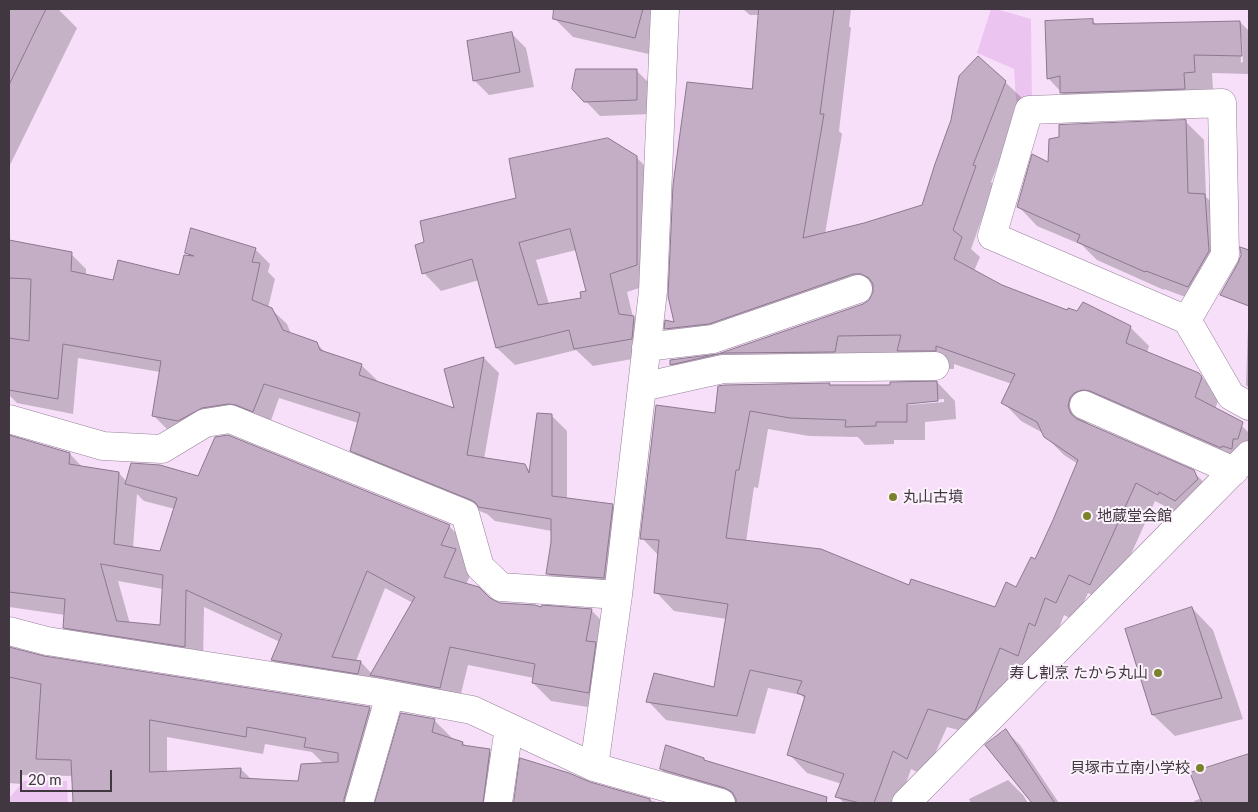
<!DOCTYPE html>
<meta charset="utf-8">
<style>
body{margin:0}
#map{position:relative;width:1258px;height:812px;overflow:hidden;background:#f7dff9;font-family:Lato,sans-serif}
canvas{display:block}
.frame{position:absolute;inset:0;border:10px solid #403741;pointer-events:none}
.scale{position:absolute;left:20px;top:770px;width:92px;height:22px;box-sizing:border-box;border:2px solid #403741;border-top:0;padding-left:6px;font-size:15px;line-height:18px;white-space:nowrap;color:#403741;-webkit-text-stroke:4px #fbf2fc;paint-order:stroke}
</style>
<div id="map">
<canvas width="1258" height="812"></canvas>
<div class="frame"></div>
<div class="scale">20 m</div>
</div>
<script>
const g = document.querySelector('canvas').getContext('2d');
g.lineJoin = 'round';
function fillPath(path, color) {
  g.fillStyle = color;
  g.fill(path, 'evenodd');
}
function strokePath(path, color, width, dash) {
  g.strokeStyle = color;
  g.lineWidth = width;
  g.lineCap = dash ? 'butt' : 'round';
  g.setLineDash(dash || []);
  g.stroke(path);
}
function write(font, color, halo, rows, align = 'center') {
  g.font = font + ' Lato,"Noto Sans JP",sans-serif';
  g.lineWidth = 4;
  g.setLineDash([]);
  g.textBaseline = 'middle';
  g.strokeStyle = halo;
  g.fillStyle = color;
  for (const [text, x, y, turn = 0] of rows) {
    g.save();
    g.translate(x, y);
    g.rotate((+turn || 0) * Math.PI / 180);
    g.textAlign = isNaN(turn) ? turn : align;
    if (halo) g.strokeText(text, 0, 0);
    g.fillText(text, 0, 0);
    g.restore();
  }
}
fillPath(new Path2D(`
 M991 9H996L1031 19 1032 101H1016L1014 69 977 53Z
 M24 781H67L68 803H9V798Z`), '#ebc5f0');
fillPath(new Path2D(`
 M9 9H58L77 28 9 167Z
 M556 9H659L653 55 573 37 554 18Z
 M743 9H851L849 26 851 28 839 131 842 134 825 234 864 225 923 206 1005 82 1024 100 991 182 994 185 971 249 980 257 974 271 1002 286 1068 312 1130 327 1149 346 1147 353 1199 374 1218 393 1220 396 1215 409 1235 419 1249 433V467L1088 417 1087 425 1193 472 1212 490 1176 512 1155 501 1109 603 1088 593 1075 621 1064 615 1053 643 1036 673 1019 665 993 730 985 737 947 727 925 776 911 769 899 803H844L837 796 842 784 807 773 789 754 805 699 801 695 768 688 755 734 666 720 648 701 715 688 727 619 674 611 656 592 659 556 642 538 716 415 829 384 831 386H891L937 382 955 401 956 419 925 422V440H894V444L865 445 858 437 809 436 768 429 758 488 754 487 746 542 996 608 1017 589 1036 561 1078 464 1064 455 1045 436 1043 433 1021 421 1003 402 1012 384 954 364V369H917L690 383 672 364 671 361 718 355 864 305 871 300 875 291 728 342 684 347 666 329 676 323 753 90 760 15H750ZM944 399V402L908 405V402Z
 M1092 20 1097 25 1240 22 1249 31V75V74L1212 73 1213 90 1079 111 1048 78ZM1240 39H1242L1243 62 1241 63Z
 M511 33 526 48 534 87 489 95 474 80Z
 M636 70 651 85V114L600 116 573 88Z
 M1185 121 1204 140 1206 197 1223 214 1207 305 1164 289V290L1097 260 1082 245 1037 226 1019 207 1050 164Z
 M636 157 654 175V283L627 292 633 317 652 335 649 356 593 366 576 350 515 365 497 348 479 280 441 291 424 273 518 199ZM576 250 588 292 583 299 549 304 536 260Z
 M255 249 270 264 268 272 275 279 268 308 271 309 287 324 291 334 316 343 327 354 361 365 377 380 376 382 456 410 484 358 499 373 484 459 525 466 530 471 551 415 567 431V499L612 505 627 520 619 593 563 589 548 574 552 531 495 521 487 514 366 465 351 450 358 423 279 398 269 426 169 431 154 416 160 372 78 358 73 414 17 403 9 395V256L71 254 86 269V276L114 282 180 276 192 257 186 252Z
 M1249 298V388L1246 385Z
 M9 436 70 454 83 468 119 473 127 482 199 478 449 526 467 544 462 556 473 568 466 585 490 599 500 604 542 609 591 610 609 628 606 710 551 701 533 683 534 678 468 665 458 706 290 678 272 660 280 642 204 607 203 664 82 645 64 627 65 615 9 607ZM137 494 144 501 175 509 161 552 133 548ZM118 581 163 589 161 626 130 624ZM385 588 413 603 372 674 361 662 356 661Z
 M1192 608 1213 630 1243 719 1175 736 1153 715Z
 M9 648 44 658 370 708 387 726 365 803H74L73 776 22 775 21 784 9 783ZM167 737 263 754 265 744 312 752 324 764 299 782 252 780 241 769 167 773Z
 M402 714 434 720 452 738V740L463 743 467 747 489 751 507 768 502 803H376Z
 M1005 730 1020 745 1059 803H1034L987 745Z
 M1249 756V803H1195L1194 801 1202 798 1192 773Z
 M704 759 706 762 785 786 803 803H737L679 787 661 769Z
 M521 760 589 783 660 803H515Z
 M1008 780 1023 795 1028 803H971L969 799Z`), '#0003');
const building = new Path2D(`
 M9 9H46L9 85Z
 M554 9H643L635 38 553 19Z
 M759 9H834L820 114H824L803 238 864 223 922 205 935 164 951 120 959 76 978 56 1006 81 973 165 976 166 953 230 962 237 954 259 1002 285 1067 310 1068 308 1077 311 1083 302 1131 326 1126 343 1199 373 1202 377 1195 397 1243 422 1238 439H1233L1232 449 1222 446 1221 448 1090 391 1082 390 1074 393 1070 398 1068 406 1071 414 1077 419 1194 470 1198 479 1175 501 1159 492 1158 495 1136 483 1090 585 1069 575 1056 603 1045 598 1035 626 1029 623 1018 656 1000 648 975 711 966 720 928 709 907 759 893 751 874 803H860L835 797 844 774 787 755 805 696 797 693 802 681 750 670 737 716 646 702 654 673 714 687 728 604 654 593 659 540 640 539 656 405 715 413 718 386 725 385 830 383 829 385H890V382L937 381 938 401 907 404V422H876V426L845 427 846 420 790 418 750 411 739 470H736L726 538 821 549 909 585 911 579 995 607 1006 582 1016 587 1031 557 1035 559 1053 520 1078 460 1044 437 1037 422 1001 403 1015 374 936 346V351H897L901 335 838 336 835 352 723 353 670 365V360L718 354 863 304 869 300 873 292V284L869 278 861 274H853L709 324 664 329 665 320 674 322 668 296 673 185 687 82 752 89Z
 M1093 19V24L1240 21 1242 56 1194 55 1195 72 1184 73 1185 89 1060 93V76L1047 79 1045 21Z
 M512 32 520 72 473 81 467 41Z
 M576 69H637V100L584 102 572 89Z
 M1186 120 1188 193 1205 194 1209 251 1188 287 1146 271 1145 272 1077 242 1080 235 1017 207 1032 154 1048 162 1049 139 1059 137V125Z
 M608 138 637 156V265L610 274 619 314 634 316 632 339 574 349 569 330 496 348 472 259 422 274 415 245 424 242 420 221 516 198 509 159ZM570 229 586 291 580 292 581 298 538 305 519 243Z
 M191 228 256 248 252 262 260 263 252 300 272 308 283 330 317 342 320 350 362 364 359 375 454 408 444 369 484 357 467 455 525 464 529 473 537 413 552 414V496L613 504 604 578 546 574 551 542V519L478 507 476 503 471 500 350 451 360 413 264 384 253 412 236 405 228 404 202 408 178 421 152 416 161 361 63 344 58 399 9 390V338L29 341 31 279 9 278V240L72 252 71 271 113 280 118 260 179 275 184 255 194 256 185 253Z
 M1240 247 1249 250V306L1220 295 1238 263 1241 255Z
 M9 435 70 453 69 464 119 472 114 544 160 551 177 498 125 484 131 463 160 465 198 476 215 437 228 435 450 525 441 545 456 549 444 577 479 587 490 598 500 603 535 605 541 607 542 605 592 609 586 641 596 642 589 693 532 683 535 664 450 647 440 688 370 675 415 597 367 571 332 657 361 661 358 674 271 660 282 634 186 590 185 647 63 628 65 599 9 592ZM101 564 163 575 160 625 117 621Z
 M1192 607 1222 698 1152 715 1125 629Z
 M9 647 44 656 370 707 344 799V803H73L71 760 36 759 41 684 9 677ZM150 720 246 737 247 727 306 738 304 747 338 753V762L301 764 298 781 240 778 241 768 150 772Z
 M401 713 435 719 432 732 463 742 462 745 490 749 483 803H375Z
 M1006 729 1054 802 1051 803H1032L985 745Z
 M666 745 704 758V760L827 797 826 803H736V799L732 792 725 788 660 769Z
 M1249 754V803H1202L1190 773Z
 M520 758 569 773 590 782 650 799V803H514Z`);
fillPath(building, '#c4aec6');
strokePath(building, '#8b778e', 1);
const minor = new Path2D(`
 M1222 103 1225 255 1187 320 992 236 1029 110Z
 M1187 320 1231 396 1249 406
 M646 347 713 339 858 289
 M642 387 723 369 935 366
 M1084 405 1234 471
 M9 419 103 446 162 449 205 423 230 419 465 514 480 567 501 587 618 595
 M9 631 47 641 375 692 472 710 594 767 721 803
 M594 767 618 595 653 291 665 9
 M359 803 390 695
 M498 803 509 727
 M906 803 1249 455`);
strokePath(minor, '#968198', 29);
strokePath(minor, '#fff', 28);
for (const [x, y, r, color] of [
 [893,497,5,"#7c822c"],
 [1087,516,5,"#7c822c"],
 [1158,673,5,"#7c822c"],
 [1200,768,5,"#7c822c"]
]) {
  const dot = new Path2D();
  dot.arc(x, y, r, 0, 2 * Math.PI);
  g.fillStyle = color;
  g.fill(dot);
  strokePath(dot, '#fbf2fc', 2);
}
write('15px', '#403741', '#fbf2fc', [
 ["丸山古墳",903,497],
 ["地蔵堂会館",1097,516],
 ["寿し割烹 たから丸山",1148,673,"right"],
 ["貝塚市立南小学校",1190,768,"right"]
], 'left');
</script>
